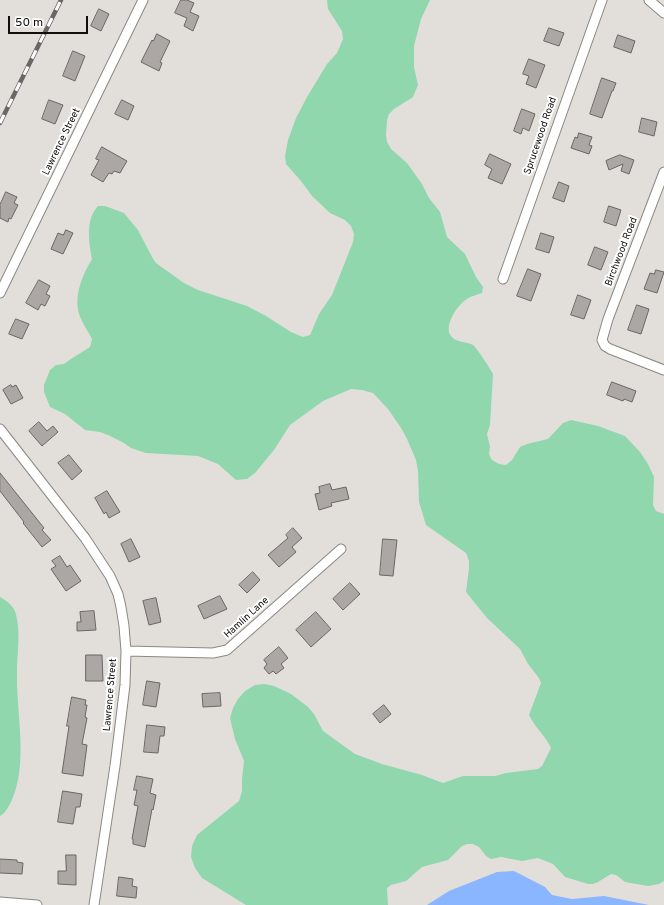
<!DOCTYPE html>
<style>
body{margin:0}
#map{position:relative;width:664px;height:905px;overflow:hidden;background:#e2dfdb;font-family:Overpass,sans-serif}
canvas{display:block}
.scale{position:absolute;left:8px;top:16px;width:80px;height:18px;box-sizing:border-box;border:2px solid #100f0d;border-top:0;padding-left:5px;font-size:12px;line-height:14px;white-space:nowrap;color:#100f0d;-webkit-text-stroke:3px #fff;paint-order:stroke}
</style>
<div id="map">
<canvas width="664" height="905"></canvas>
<div class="scale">50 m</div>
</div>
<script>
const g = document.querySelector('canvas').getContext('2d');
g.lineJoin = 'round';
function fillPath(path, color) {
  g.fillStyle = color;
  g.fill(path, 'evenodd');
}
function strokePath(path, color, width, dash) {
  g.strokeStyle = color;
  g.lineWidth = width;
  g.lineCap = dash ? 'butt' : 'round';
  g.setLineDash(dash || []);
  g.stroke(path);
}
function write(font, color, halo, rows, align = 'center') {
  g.font = font + ' Overpass,sans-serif';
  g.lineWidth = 4;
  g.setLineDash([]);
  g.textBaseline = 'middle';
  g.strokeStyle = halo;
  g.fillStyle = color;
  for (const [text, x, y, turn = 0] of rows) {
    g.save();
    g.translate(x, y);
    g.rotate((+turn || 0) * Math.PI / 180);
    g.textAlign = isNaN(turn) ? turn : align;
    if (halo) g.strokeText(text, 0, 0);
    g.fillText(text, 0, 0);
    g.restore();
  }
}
fillPath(new Path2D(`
 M327 0H430L421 19 414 46V67L418 85 413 97 394 109 389 114 387 120 386 135 387 142 391 149 407 163 422 184 429 198 440 212 447 237 465 254 476 277 483 287 482 293C477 295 471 296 467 299 458 304 443 326 451 336 456 343 466 341 473 345 477 348 491 370 493 374L490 425 487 434 490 447 489 454 492 460 499 464 506 465 512 460 520 447 527 444 548 439 563 423 571 420 598 426 625 436 640 452 648 464 654 477 653 505 656 511 664 514V881L659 884 648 886 625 882 616 875 611 874 598 882 593 884H588L565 877 553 864 538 858 522 861 501 857 491 859 486 856 479 847 473 844H467L462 846 448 860 422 867 406 881 391 885 387 888 388 905H246L202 878 195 868 191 857 192 846 197 835 239 801 242 791V779L244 761 235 739 230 718 233 708 238 699 245 691 255 685 265 684 274 686 291 694 308 707 314 714 323 731 355 754 382 764 422 775 443 783 463 776H495L506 773 538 769 542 766 551 748C545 735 535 728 529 715L541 683 539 678 528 664 520 649 487 618 466 592 469 568V561L466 553 426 525 419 502 418 471 416 460 407 439 401 428 388 409 373 393 362 390 351 389 323 401 290 425 274 450 255 473 247 479 236 480 218 464 198 456 146 453 131 448 124 443 108 435 100 432 85 430 65 414 50 407 44 392V385L50 370 56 365 64 364 71 359 90 347 92 339C88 331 80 320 78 310 75 292 83 274 92 259 89 242 85 220 98 206H105L124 213 138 230 152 257 156 263 184 283 198 290 247 306 266 316 291 332 303 337 310 335 319 314 332 295 353 242 354 234 351 226 345 220 330 213 312 196 301 181 286 164 285 156 288 140 296 118 307 97 327 64 337 53 343 39 342 31 328 9Z
 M0 597C7 601 14 606 16 614 21 635 17 652 17 672 16 713 29 764 11 802 8 807 6 813 0 816Z`), '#90d7ad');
fillPath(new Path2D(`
 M514 871 545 887 552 895 572 899 604 896 649 905H427L449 891 497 872Z`), '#8ab5ff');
const building = new Path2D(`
 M181 0H187L194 3 190 12 199 16 193 31 184 26 187 18 175 13Z
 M99 9 109 14 101 31 91 26Z
 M549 28 564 33 559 46 544 41Z
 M157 34 170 41 160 62 162 63 159 71 141 62 152 40 153 41Z
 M618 35 635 41 631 53 614 47Z
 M73 51 85 56 75 81 63 76Z
 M529 59 545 65 536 88 526 84 529 76 523 74Z
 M602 78 616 83 613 91H612L602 118 590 114Z
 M49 100 63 105 55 124 42 119Z
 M122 100 134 106 128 120 115 114Z
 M522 109 535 114 529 131 523 128 521 134 514 131Z
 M642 118 657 122 654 136 639 132Z
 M579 133 592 137 589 145 592 146 589 154 571 148 575 137 577 138Z
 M102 147 127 161 120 173 114 171 112 174 109 173 103 182 91 175 99 160 96 159Z
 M490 154 511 164 502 184 488 178 492 169 485 165Z
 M620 155 634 160 629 174 621 171 623 164 609 170 606 161Z
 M559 182 569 186 564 202 553 198Z
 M6 192 17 197 14 203 18 205 11 219 9 218 8 222 0 218V205Z
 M609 206 621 210 616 226 604 222Z
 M66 230 73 233 63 254 51 249 58 233 63 235Z
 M541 233 554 237 549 253 536 249Z
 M595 247 608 252 601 270 588 265Z
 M528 269 541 274 531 301 517 296Z
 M656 270 664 272 657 293 644 289 650 273 654 274Z
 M39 280 50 286 46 294 50 296 45 306 41 304 38 310 26 303Z
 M578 295 591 300 584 319 571 315Z
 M637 305 649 309 641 334 628 330Z
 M16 319 29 324 22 339 9 334Z
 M612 382 636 391 632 402 624 399 623 401 607 395Z
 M11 385 12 387 16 385 23 398 11 404 3 390Z
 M39 422 47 431 53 426 58 432 42 446 29 431Z
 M69 455 82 471 72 480 58 463Z
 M0 473 44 528 42 530 51 540 42 547 23 523 24 522 0 491Z
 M330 484 332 490 346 487 349 499 331 503 332 506 319 510 315 494 320 493 319 487Z
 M107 491 120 512 109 518 106 512 104 514 95 498Z
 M293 528 302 538 292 547 296 552 279 567 268 555 288 538 286 535Z
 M131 539 140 557 129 562 121 544Z
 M383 539 397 540 393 576 380 575Z
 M60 556 67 567 70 565 81 581 66 591 51 569 56 566 52 561Z
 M253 572 260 580 247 593 239 585Z
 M350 583 360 594 343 610 333 599Z
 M220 596 227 609 204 619 198 606Z
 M156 598 161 622 149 625 143 601Z
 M94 611 96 630 77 631V622H81L80 612Z
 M316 612 331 629 311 647 296 630Z
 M279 647 288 658 281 664 284 668 276 674 273 671 269 674 264 668 267 664 264 660Z
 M86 655H102L103 681H86Z
 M147 681 160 683 156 707 143 705Z
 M220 693 221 706 203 707 202 694Z
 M72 697 86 700 85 705H87L85 717 87 718 82 744 87 745 83 776 62 773 69 726H67Z
 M384 705 391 714 380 723 373 714Z
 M147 725 165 727 164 736H160L158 753 144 752Z
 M137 776 153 779 150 793 156 795 153 810 152 809 145 847 133 844V839H132L138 806 134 805 137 790H134Z
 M63 791 82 794 80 807H76L73 824 58 822Z
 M66 855H76V885L58 884V871H66Z
 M0 859 17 860V862L23 863 22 874 0 873Z
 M119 877 133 879 132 886 137 887 136 898 117 896Z`);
fillPath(building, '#aca7a5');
strokePath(building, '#6a6663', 1);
const minor = new Path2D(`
 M649 0 664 13
 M664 172 608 319 602 340 605 346 610 349 664 370
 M503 279 602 0
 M0 293 143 0
 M0 429 85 538 110 576 118 594 121 607 124 626 126 651 125 685 115 766 94 905
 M126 651 213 653 227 650 341 549
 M0 902 37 905`);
strokePath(minor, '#8a8884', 11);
strokePath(minor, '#fff', 9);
const rail = new Path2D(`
 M0 123 61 0`);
strokePath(rail, '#696764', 4.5);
strokePath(rail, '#fff', 3, [9]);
write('10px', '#100f0d', '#fff', [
 ["Sprucewood Road",541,136,-71],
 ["Lawrence Street",62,142,-64],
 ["Birchwood Road",622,252,-69],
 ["Hamlin Lane",247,618,-42],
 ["Lawrence Street",111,695,-85]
]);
</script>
